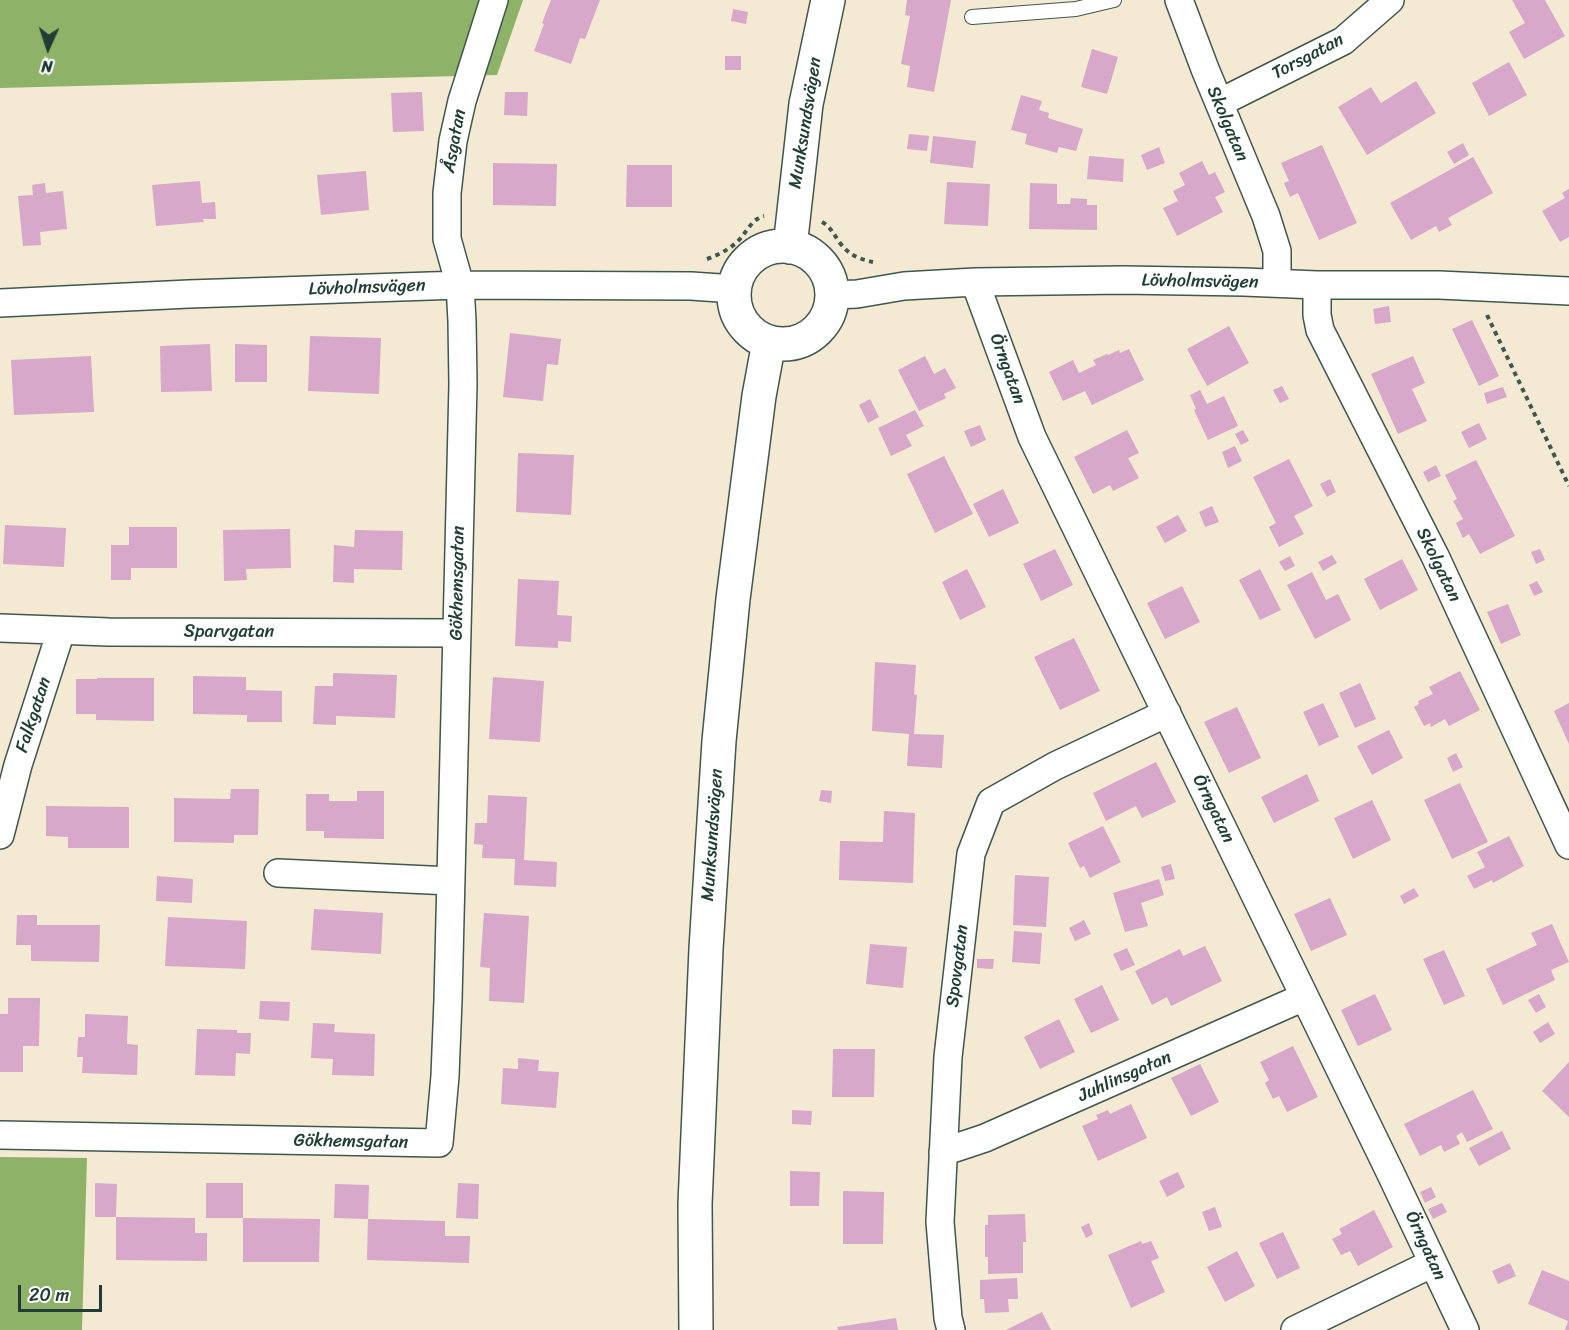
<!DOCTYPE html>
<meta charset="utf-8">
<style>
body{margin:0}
#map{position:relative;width:1569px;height:1330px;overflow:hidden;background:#f4e9d3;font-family:Sriracha,sans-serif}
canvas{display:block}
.north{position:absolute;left:18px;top:18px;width:60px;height:60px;-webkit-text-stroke:4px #fff;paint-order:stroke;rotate:183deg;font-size:16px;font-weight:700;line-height:24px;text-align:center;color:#1f3d34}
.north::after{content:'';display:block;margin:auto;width:21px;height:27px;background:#1f3d34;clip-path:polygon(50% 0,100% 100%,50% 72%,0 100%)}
.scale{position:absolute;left:18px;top:1285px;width:84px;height:27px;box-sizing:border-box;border:3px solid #1f3d34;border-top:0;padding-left:8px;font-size:18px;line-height:21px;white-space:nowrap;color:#1f3d34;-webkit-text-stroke:4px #fff;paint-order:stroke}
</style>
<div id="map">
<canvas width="1569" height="1330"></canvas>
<div class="north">N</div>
<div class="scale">20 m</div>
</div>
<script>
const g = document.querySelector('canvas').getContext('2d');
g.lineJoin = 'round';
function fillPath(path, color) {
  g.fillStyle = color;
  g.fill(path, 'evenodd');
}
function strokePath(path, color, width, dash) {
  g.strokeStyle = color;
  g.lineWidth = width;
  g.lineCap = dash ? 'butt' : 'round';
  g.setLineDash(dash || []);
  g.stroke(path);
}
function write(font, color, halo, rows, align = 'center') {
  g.font = font + ' Sriracha,sans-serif';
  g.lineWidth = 4.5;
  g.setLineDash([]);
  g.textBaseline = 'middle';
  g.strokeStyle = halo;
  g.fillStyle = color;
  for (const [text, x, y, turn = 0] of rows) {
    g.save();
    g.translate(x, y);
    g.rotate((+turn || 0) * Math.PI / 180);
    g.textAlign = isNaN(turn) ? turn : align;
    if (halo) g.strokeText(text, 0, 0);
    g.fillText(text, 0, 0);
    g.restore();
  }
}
fillPath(new Path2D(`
 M0 0H523L497 75 0 88Z
 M0 1157 87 1158 82 1330H0Z`), '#8eb267');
fillPath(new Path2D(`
 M551 0H600L585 39 580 38 571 64 534 51 544 24 542 23Z
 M907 0H951L934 92 907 87 910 66 901 64 910 16 905 15Z
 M1512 0H1545L1565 36 1524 59 1509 32 1525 23Z
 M733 9 748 12 746 24 731 21Z
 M1092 49 1118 57 1107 94 1081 87Z
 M725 56H741V70H725Z
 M1509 62 1527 95 1489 116 1472 83Z
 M1416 81 1436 113 1367 155 1338 107 1371 87 1381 103Z
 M422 92 424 131 393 132 391 93Z
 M505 92H528L527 116 504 115Z
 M1021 95 1042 101 1039 110 1049 113 1048 118 1083 129 1076 151 1059 147 1057 153 1025 144 1027 134 1011 130Z
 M909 134 929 136 927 151 907 149Z
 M933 136 976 141 973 168 930 163Z
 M1463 143 1469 155 1454 164 1447 152Z
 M1322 145 1357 223 1319 240 1298 193 1290 197 1284 183 1289 181 1281 163Z
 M1159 147 1165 163 1147 170 1141 155Z
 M1089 156 1124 159 1123 182 1087 179Z
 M1473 157 1493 193 1448 218 1452 225 1439 232 1436 226 1411 240 1390 203Z
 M1202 161 1209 175 1215 172 1225 192 1215 197 1223 212 1177 236 1163 208 1178 201 1173 191 1185 185 1179 173Z
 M493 163 557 164 556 206 493 205Z
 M627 165H672V207H626Z
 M366 171 369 210 321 215 317 175Z
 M200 181 202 203 215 202 216 219H203L204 222 156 226 152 185Z
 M947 182 990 184 988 226 944 224Z
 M45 183 46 193 63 191 67 229 40 232 41 245 23 246 18 196 33 195 32 185Z
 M1030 183 1057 184V204H1070L1071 198 1087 199V205H1097V230L1029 229Z
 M1569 189V237L1560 242 1542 211 1565 198 1562 193Z
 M1389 306 1391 322 1375 324 1373 309Z
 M1472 320 1499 376 1479 386 1452 329Z
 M1229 326 1249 363 1207 386 1187 349Z
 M510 333 561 339 558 365 547 364 543 401 503 397Z
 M310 336 381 338 379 394 308 391Z
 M210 344 212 391 161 392 160 346Z
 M235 344 267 345V382H235Z
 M1129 349 1144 380 1092 405 1085 391 1063 401 1049 372 1073 360 1079 373 1096 365 1093 360 1107 354 1108 355 1119 350 1120 353Z
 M91 356 94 412 14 415 11 360Z
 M925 356 934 374 945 368 956 388 944 394 946 398 919 411 898 370Z
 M1413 356 1425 383 1412 389 1427 421 1398 434 1371 374Z
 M1282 386 1289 399 1280 403 1273 390Z
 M1503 387 1507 397 1487 404 1484 393Z
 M1200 390 1207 404 1224 396 1238 426 1208 440 1194 410 1196 409 1190 395Z
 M870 399 879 417 868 423 859 405Z
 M915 410 924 426 906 435 912 446 891 456 878 428Z
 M1479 423 1487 439 1469 448 1461 432Z
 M980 425 986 440 971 447 964 431Z
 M1127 430 1139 453 1128 458 1139 478 1113 491 1110 485 1093 494 1074 457Z
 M1243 430 1249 441 1241 445 1235 434Z
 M1235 446 1242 461 1228 468 1222 452Z
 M518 453 574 455 571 515 516 512Z
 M944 456 973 514 935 533 907 474Z
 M1289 459 1313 506 1294 516 1304 534 1279 547 1269 527 1276 523 1253 477Z
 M1476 460 1515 536 1480 554 1469 534 1463 538 1456 523 1463 519 1453 501 1457 499 1445 475Z
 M1436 465 1441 476 1428 482 1423 472Z
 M1330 479 1336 492 1327 497 1320 484Z
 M1003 489 1019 523 989 537 973 504Z
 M1212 506 1219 522 1205 527 1199 512Z
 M1178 515 1187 531 1165 543 1156 527Z
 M5 525 66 528 64 567 3 564Z
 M129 527H177V568H131V580H111V545H129Z
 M290 529 291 568 246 569 247 580 224 581 223 530Z
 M355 530 403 531 402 570 354 569V583L333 582 334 545 354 547Z
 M1055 549 1073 585 1041 601 1023 564Z
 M1540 549 1545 560 1536 564 1531 552Z
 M1332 555 1337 563 1323 571 1318 562Z
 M1290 556 1295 566 1285 571 1279 562Z
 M1402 559 1418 590 1380 610 1364 579Z
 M967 569 986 607 960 620 942 582Z
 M1260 569 1281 610 1260 620 1239 580Z
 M1312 572 1326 600 1338 594 1351 620 1315 639 1287 585Z
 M518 579 559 581 557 615 572 616 571 642 558 641V648L515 646Z
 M1537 581 1543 592 1534 596 1529 585Z
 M1182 586 1200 622 1165 639 1147 603Z
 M1508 604 1521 635 1501 644 1487 612Z
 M1074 638 1100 691 1060 710 1034 657Z
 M875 662 916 665 914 694 917 695 914 734 944 735 942 768 907 766 909 734 872 731Z
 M1460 671 1480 710 1449 726 1445 719 1431 727 1430 723 1424 726 1414 707 1419 704 1418 701 1433 694 1429 687Z
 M333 673 397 675 395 718 336 716V725L313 724 315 686H333Z
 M193 676 246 677V690L282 691V722H247V715L193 714Z
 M493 677 544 681 540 742 489 739Z
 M97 678H154V721L96 720V714H76V679H97Z
 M1360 683 1376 719 1355 728 1339 693Z
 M1323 703 1339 737 1319 746 1303 712Z
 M1569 703V744L1554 711Z
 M1237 707 1261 758 1229 773 1204 722Z
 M1389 730 1403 758 1372 775 1357 746Z
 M1456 753 1463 767 1453 772 1447 758Z
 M1156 762 1176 802 1142 818 1136 806 1106 821 1093 793Z
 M1307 774 1319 801 1274 823 1261 797Z
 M1460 783 1488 842 1452 859 1424 800Z
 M231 789H259L258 835H234V843L174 842V798L230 799Z
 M821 790 832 791 831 803 819 801Z
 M357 791H384V839L324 838V831H306V794H329V801H357Z
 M488 795 527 797 524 860 557 862 556 887 514 885 515 859 482 858 483 845 474 844 475 823H487Z
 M1372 800 1391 840 1353 859 1334 818Z
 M46 806 129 807V848H68V837L46 836Z
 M884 811 915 813 913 883 839 880 840 841 883 842Z
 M1103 826 1121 862 1090 878 1084 866 1080 868 1068 843Z
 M1509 836 1524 866 1493 883 1492 880 1474 889 1467 876 1485 867 1477 852Z
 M1171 864 1175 879 1165 881 1161 867Z
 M1015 875 1049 877 1046 927 1013 925Z
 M157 876 193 879 192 903 156 901Z
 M1159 879 1164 895 1141 903 1148 926 1125 932 1113 893Z
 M1414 888 1419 896 1404 904 1400 896Z
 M1330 898 1347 935 1311 951 1294 914Z
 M314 909 383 913 381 954 311 950Z
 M484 913 529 916 524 1003 489 1001 490 968 480 967Z
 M17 915H37V925H100L99 962 31 961V945H16Z
 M168 917 247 921 245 969 165 966Z
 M1084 920 1091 934 1075 941 1069 928Z
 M1552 924 1569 962 1551 970 1555 980 1503 1005 1486 969 1537 945 1531 933Z
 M1014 931 1042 933 1040 964 1012 962Z
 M870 944 907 947 903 988 866 984Z
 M1205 946 1222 981 1171 1006 1167 997 1152 1005 1135 971 1180 949 1183 956Z
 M1127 948 1135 965 1121 971 1113 954Z
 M1444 950 1465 996 1444 1005 1423 959Z
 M977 959H994L993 969 977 968Z
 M1102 985 1119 1020 1091 1033 1074 999Z
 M1375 994 1392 1030 1358 1046 1341 1010Z
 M1539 994 1546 1007 1536 1013 1528 1000Z
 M8 998H40L39 1046H23V1072H0V1014H8Z
 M260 1001 290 1002 289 1021 259 1019Z
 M85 1014 128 1016 127 1044 138 1045 137 1075 82 1073 83 1057H77L78 1037H85Z
 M1059 1019 1075 1052 1040 1069 1024 1037Z
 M1548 1022 1555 1034 1540 1043 1533 1032Z
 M313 1023 335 1024 334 1032 375 1034 374 1076 332 1075 333 1059 311 1058Z
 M197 1029 237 1030V1033H251L250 1054 236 1053 235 1076 195 1075Z
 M1293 1046 1318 1097 1287 1112 1279 1096 1273 1099 1265 1083 1269 1080 1260 1062Z
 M833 1049H875L874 1097H832Z
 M518 1058 539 1060 538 1071 559 1072 556 1108 501 1104 503 1068 518 1069Z
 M1569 1062V1117L1542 1091Z
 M1200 1064 1219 1102 1191 1116 1171 1078Z
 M1473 1090 1493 1129 1467 1142 1462 1132 1456 1136 1460 1144 1444 1152 1441 1145 1420 1156 1404 1124Z
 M1131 1104 1147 1138 1098 1161 1082 1126 1098 1119 1096 1115 1108 1110 1110 1114Z
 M792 1110 812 1111 811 1125 792 1124Z
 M1502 1131 1511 1149 1479 1166 1469 1148Z
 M790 1171 820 1172 819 1206H790Z
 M1178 1172 1185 1187 1167 1197 1159 1181Z
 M95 1183 117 1184 116 1217H95Z
 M206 1183H243V1218H206Z
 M458 1183 479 1184 478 1219 456 1218Z
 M335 1184 369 1185 368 1219 334 1218Z
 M1431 1187 1436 1197 1425 1203 1420 1192Z
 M843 1191 884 1192 883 1244H843Z
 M1442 1203 1447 1212 1433 1219 1428 1209Z
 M1215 1207 1222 1227 1209 1231 1202 1212Z
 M1374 1210 1393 1247 1358 1266 1350 1251 1341 1255 1332 1239 1342 1234 1339 1229Z
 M1025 1214 1026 1242H1023V1273L988 1274V1257H985V1225H988V1215Z
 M116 1217 195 1218V1233H207V1261L116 1260Z
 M243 1218 320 1219 319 1262H243Z
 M368 1219 445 1221V1236H470L469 1263 367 1260Z
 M1089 1223 1093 1234 1086 1238 1081 1227Z
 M1283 1232 1300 1268 1277 1279 1259 1243Z
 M1141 1241 1142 1244 1151 1241 1159 1258 1151 1261 1165 1292 1131 1308 1108 1255Z
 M1237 1251 1255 1286 1225 1302 1207 1267Z
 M1510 1263 1516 1276 1498 1284 1492 1271Z
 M1542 1270 1569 1281V1330H1565L1568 1321 1528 1304Z
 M1017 1278 1018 1299H1008L1009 1312 985 1313 984 1299H980V1280Z
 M1042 1312 1051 1330H1006Z
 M896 1318 898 1330H838L837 1327Z`), '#d7a8ca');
const service = new Path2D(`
 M972 17 1076 9 1114 0`);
const minor = new Path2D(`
 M1179 0 1205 69 1266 216 1277 251V283
 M1219 103 1343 41 1390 0
 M975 282 1032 437 1390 1172 1465 1330
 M1317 285V315L1320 330 1435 556 1569 845
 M833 295 857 294 904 286 975 282 1123 280 1244 282 1317 285H1439L1569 291
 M0 303 189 294 460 285 691 286 735 289
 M0 628 109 632 457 633
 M0 835 18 765 61 631
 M278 873 451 881
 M0 1135 439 1143 445 1076 448 1000 463 384 462 321 460 285 447 239V193L453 141 462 101 494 0
 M943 1152 985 1138 1304 997
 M951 1330 948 1318 940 1222 948 1057 971 854 991 802 1055 766 1167 713
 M1295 1330 1433 1263`);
const tertiary = new Path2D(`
 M734 295a49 49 0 1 1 98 0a49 49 0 1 1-98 0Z
 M790 247 806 104 828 0
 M696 1330 695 1204 706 949 719 741 733 599 759 396 769 342`);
strokePath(service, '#3f574c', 16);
strokePath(minor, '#3f574c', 30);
strokePath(tertiary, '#3f574c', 36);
strokePath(new Path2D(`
 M822 222C831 227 834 235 840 243 849 255 859 259 873 262
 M707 259C718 255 728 250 737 242 746 234 751 219 764 216
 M1487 315 1569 486`), '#3f574c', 4, [4.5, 4.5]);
strokePath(service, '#fff', 14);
strokePath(minor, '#fff', 27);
strokePath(tertiary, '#fff', 33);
write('18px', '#1f3d34', '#fff', [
 ["Torsgatan",1308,57,-28],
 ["Munksundsvägen",806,123,-81],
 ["Skolgatan",1227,124,67],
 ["Åsgatan",455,141,-80],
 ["Lövholmsvägen",1200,282,1],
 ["Lövholmsvägen",367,288,-2],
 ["Örngatan",1007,369,70],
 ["Skolgatan",1438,565,64],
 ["Gökhemsgatan",458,583,-89],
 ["Sparvgatan",229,632],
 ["Falkgatan",34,715,-72],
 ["Örngatan",1213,809,64],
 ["Munksundsvägen",713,835,-86],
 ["Spovgatan",958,966,-83],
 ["Juhlinsgatan",1125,1077,-24],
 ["Gökhemsgatan",351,1142,1],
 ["Örngatan",1425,1246,65]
]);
</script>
